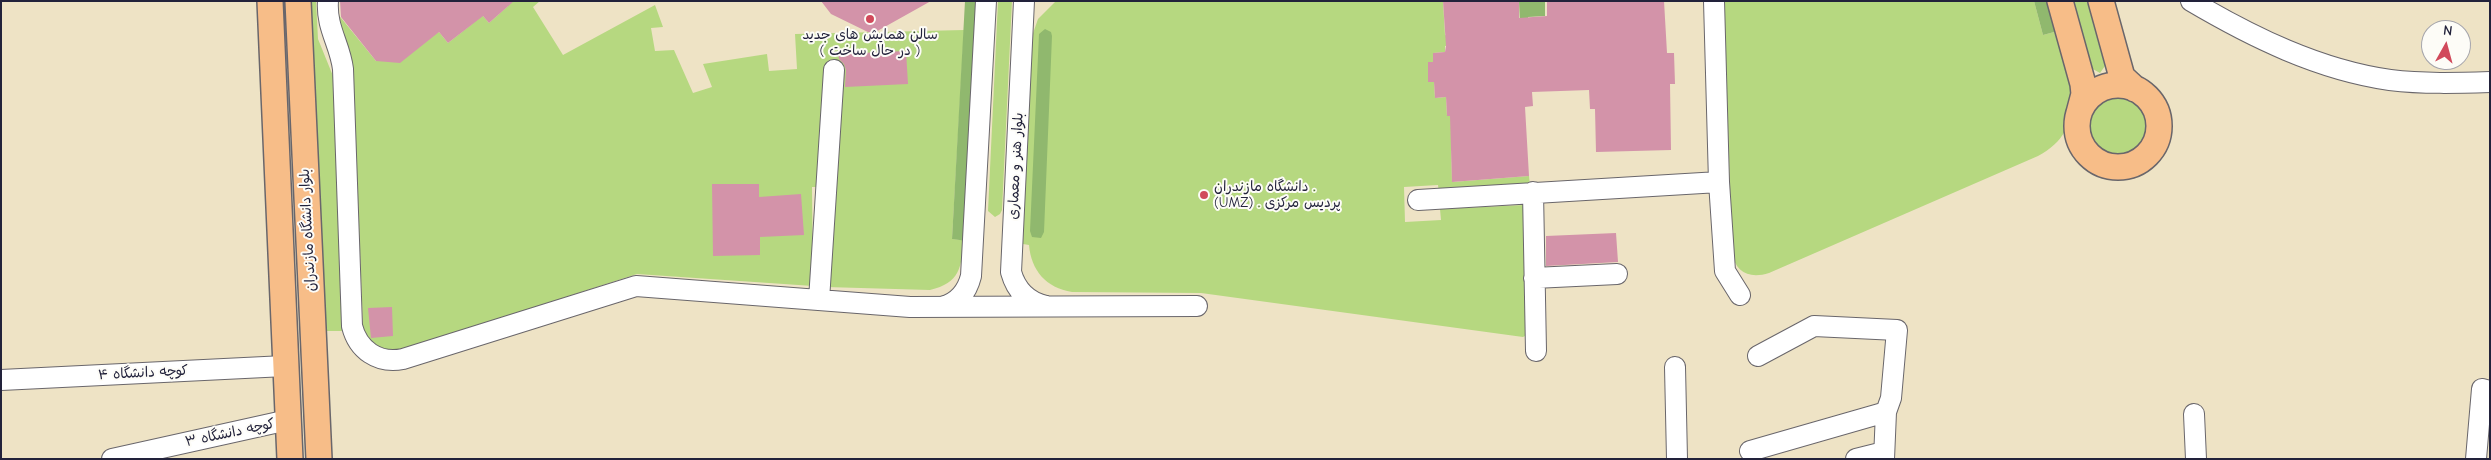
<!DOCTYPE html>
<meta charset="utf-8">
<style>
body{margin:0}
#map{position:relative;width:2491px;height:460px;overflow:hidden;background:#eee3c5;font-family:"Comic Neue",sans-serif}
canvas{display:block}
.frame{position:absolute;inset:0;border:2px solid #22223b;pointer-events:none}
.north{position:absolute;left:2421px;top:20px;width:50px;height:50px;box-sizing:border-box;background:#fdfcf7;border:1px solid #a5a5ac;border-radius:50%;rotate:7deg;font-size:14px;font-weight:700;line-height:20px;text-align:center;color:#22223b}
.north::after{content:'';display:block;margin:auto;width:18px;height:22px;background:#d1495b;clip-path:polygon(50% 0,100% 100%,50% 72%,0 100%)}
</style>
<div id="map">
<canvas width="2491" height="460"></canvas>
<div class="frame"></div>
<div class="north">N</div>
</div>
<script>
const g = document.querySelector('canvas').getContext('2d');
g.lineJoin = 'round';
function fillPath(path, color) {
  g.fillStyle = color;
  g.fill(path, 'evenodd');
}
function strokePath(path, color, width, dash) {
  g.strokeStyle = color;
  g.lineWidth = width;
  g.lineCap = dash ? 'butt' : 'round';
  g.setLineDash(dash || []);
  g.stroke(path);
}
function write(font, color, halo, rows, align = 'center') {
  g.font = font + ' "Comic Neue","Playpen Sans Arabic",sans-serif';
  g.lineWidth = 4;
  g.setLineDash([]);
  g.textBaseline = 'middle';
  g.strokeStyle = halo;
  g.fillStyle = color;
  for (const [text, x, y, turn = 0] of rows) {
    g.save();
    g.translate(x, y);
    g.rotate((+turn || 0) * Math.PI / 180);
    g.textAlign = isNaN(turn) ? turn : align;
    if (halo) g.strokeText(text, 0, 0);
    g.fillText(text, 0, 0);
    g.restore();
  }
}
fillPath(new Path2D(`
 M310 1H316L318 39 333 76 343 331H326Z
 M504 1H540L533 7 563 55 655 5 663 27 651 28 655 51 674 50 693 93 712 87 703 64 767 54 769 71 797 69 795 34 964 30 952 239 963 240C962 267 960 283 930 290L826 287 820 187H812L813 286 637 274 399 351C381 352 366 346 363 326L353 73 344 34 333 8 376 61 439 32 448 43 472 24 473 4 489 23 508 6Z
 M998 1H1012L1002 210 1000 214 995 217 988 211Z
 M1056 1H1443L1445 35 1471 44 1445 46V52L1433 53V62H1428V82H1434L1435 98 1446 97 1447 116 1463 115 1451 144 1452 182 1529 176 1530 186 1439 193 1438 185 1404 187 1405 222 1441 220 1440 209 1524 205 1527 335 1523 337 1201 293 1072 292C1046 288 1031 270 1029 245L1023 244 1031 39 1038 19Z
 M1724 1H2034L2043 35 2058 31C2071 77 2090 129 2038 156L1769 273C1750 279 1735 273 1732 252Z
 M2073 1H2087L2105 66 2100 73 2091 68Z
 M2089 127a29 29 0 1 1 58 0a29 29 0 1 1-58 0Z`), '#b6d880');
fillPath(new Path2D(`
 M965 1H980L967 241 952 239Z
 M1519 1H1545V16L1528 17V24H1520Z
 M2034 1H2050L2058 31 2043 35Z
 M1045 29 1051 32 1052 36 1044 232 1041 238 1032 237 1030 231 1039 34Z`), '#90b86e');
fillPath(new Path2D(`
 M340 1H514L489 23 483 16 448 43 439 32 400 63 376 61 341 17Z
 M821 1H931L872 34 831 14Z
 M1443 1H1519V18L1547 16V1H1664L1667 53H1674L1675 84H1670L1671 150 1596 152 1595 109H1590L1589 90 1532 92 1533 106 1525 107 1529 176 1452 182 1450 116H1447L1446 97 1435 98 1434 82H1428V62H1433V53L1445 52 1446 46Z
 M906 51 908 84 845 87 846 70 844 64 839 59 838 54Z
 M712 184H759V197L801 194 804 235 760 237V255L713 256Z
 M1616 233 1618 262 1546 266V236Z
 M392 307 393 336 371 338 368 308Z`), '#d393a9');
const minor = new Path2D(`
 M328 1C326 28 340 44 343 69L352 326C358 350 378 364 403 359L636 286 910 307 1197 306
 M1024 1 1011 272C1016 290 1027 302 1046 306
 M1714 1 1719 182 1725 271 1740 295
 M2191 1C2252 37 2319 70 2390 80 2423 84 2457 83 2490 82
 M1533 192 1536 351
 M1418 200 1719 182
 M1534 278 1617 274
 M819 300 834 70
 M942 307C958 303 967 292 971 276L986 1
 M1758 356 1814 326 1897 330 1891 398 1886 412
 M1675 367 1677 459
 M1 380 285 366
 M2194 414 2196 459
 M1750 451 1886 412 1884 459
 M112 459 288 420
 M1856 459 1884 452
 M2476 459 2482 389 2490 391`);
const major = new Path2D(`
 M270 1 290 459
 M298 1 319 459
 M2060 1 2083 84 2084 94 2079 113
 M2101 1 2122 77 2135 89
 M2077 126a41 41 0 1 1 82 0a41 41 0 1 1-82 0Z`);
strokePath(minor, '#69666b', 22);
strokePath(major, '#69666b', 28);
strokePath(minor, '#fff', 20);
strokePath(major, '#f7bd88', 25);
for (const [x, y, r, color] of [
 [870,19,5,"#d1495b"],
 [1204,195,5,"#d1495b"]
]) {
  const dot = new Path2D();
  dot.arc(x, y, r, 0, 2 * Math.PI);
  g.fillStyle = color;
  g.fill(dot);
  strokePath(dot, '#fdfcf7', 2);
}
write('14px', '#22223b', '#fdfcf7', [
 ["سالن همایش های جدید",870,35],
 ["( در حال ساخت )",870,51],
 ["دانشگاه مازندران .",1214,187,"left"],
 ["(UMZ) . پردیس مرکزی",1214,203,"left"]
]);
write('14px', '#22223b', '#fdfcf7', [
 ["بلوار هنر و معماری",1016,166,-87],
 ["بلوار دانشگاه مازندران",308,230,-93],
 ["کوچه دانشگاه ۴",143,373,-3],
 ["کوچه دانشگاه ۳",230,433,-12]
]);
</script>
